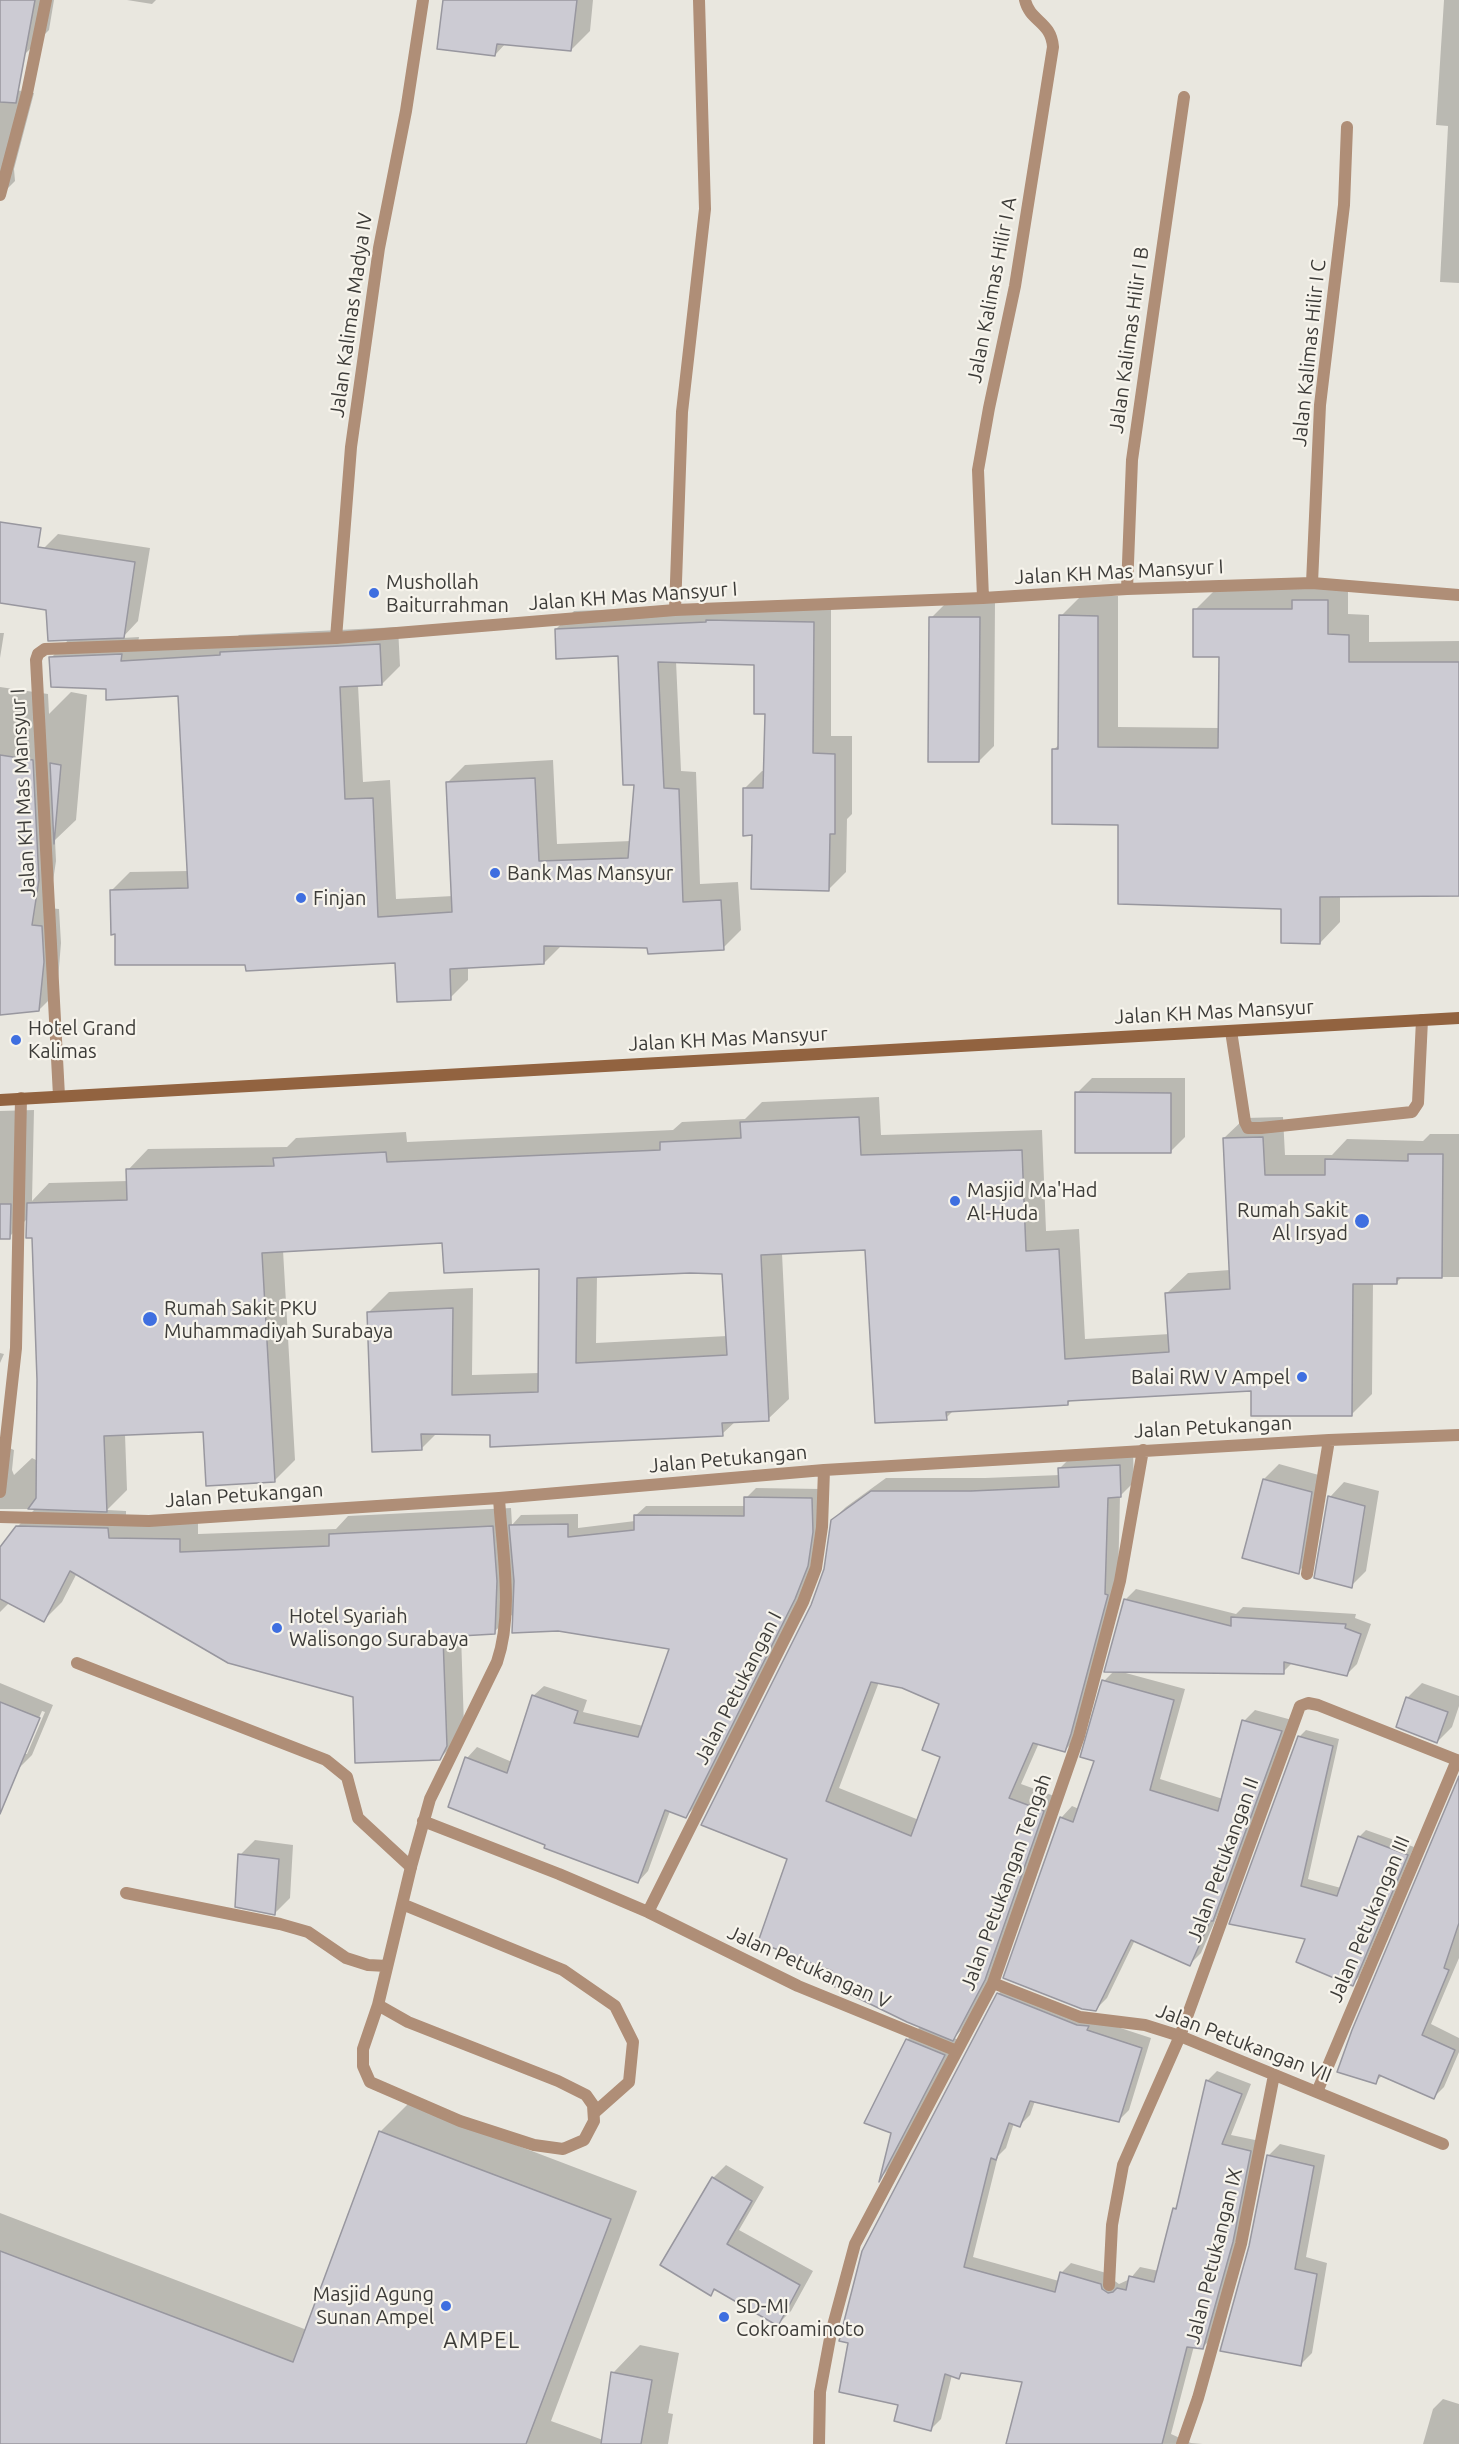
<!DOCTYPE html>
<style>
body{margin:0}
canvas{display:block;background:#e9e7df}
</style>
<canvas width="1459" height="2444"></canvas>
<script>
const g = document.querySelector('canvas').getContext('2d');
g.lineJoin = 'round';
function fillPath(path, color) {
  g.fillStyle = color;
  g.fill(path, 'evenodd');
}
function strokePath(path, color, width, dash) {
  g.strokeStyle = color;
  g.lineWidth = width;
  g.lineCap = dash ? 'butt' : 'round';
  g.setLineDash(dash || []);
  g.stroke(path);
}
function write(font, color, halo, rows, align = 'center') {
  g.font = font + ' Ubuntu,sans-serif';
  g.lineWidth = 4.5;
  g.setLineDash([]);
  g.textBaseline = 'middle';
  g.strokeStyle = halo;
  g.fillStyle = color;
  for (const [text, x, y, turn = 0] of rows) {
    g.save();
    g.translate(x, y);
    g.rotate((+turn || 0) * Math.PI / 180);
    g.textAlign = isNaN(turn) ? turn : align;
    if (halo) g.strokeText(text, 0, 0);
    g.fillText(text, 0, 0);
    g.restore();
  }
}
fillPath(new Path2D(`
 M0 0H54L49 30 26 53H22L16 90 34 93 14 169 15 181 0 196Z
 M127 0H156L152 4Z
 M445 0H593L590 31 571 50 506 43 495 55Z
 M1444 0H1459V283L1440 282 1448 126 1436 125Z
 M58 534 150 548 138 621 122 638 139 637 138 643 236 638 239 635 398 627 400 666 382 684 358 685 363 782 390 780 396 899 453 896 447 783 465 765 553 760 557 844 631 841 635 784 620 655 556 629 574 611 724 605H831V736H852V814L847 819 846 872 828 890 754 834 744 789 762 771H765L766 712 756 664 676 661 681 771 696 772 700 884 738 882 741 930 723 948 562 945 544 963 468 967V980L450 998 396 962 247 963 116 933 112 890 130 872 188 871 180 694 108 688 51 658 70 638 44 548Z
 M1348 580V614L1369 615V642L1459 641V895H1340V922L1320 943 1283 907 1120 823 1053 750 1060 744 1061 616 1082 595 1118 596V727L1220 728V656L1195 610 1216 589Z
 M946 603H995L994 746 979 761 931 618Z
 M0 633H4L0 658Z
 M0 687 48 694 49 714 71 692 87 695 76 820 55 840 56 861 49 908 59 909 61 943 57 992 39 1010 0 1013Z
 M1092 1078H1185V1137L1170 1152 1077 1093Z
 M879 1097 881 1135 1042 1130 1046 1231 1079 1229 1085 1339 1170 1334 1167 1293 1188 1273 1230 1270 1224 1138 1245 1118 1283 1117 1285 1155H1332L1347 1139 1423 1141 1430 1134H1459V1277H1402L1396 1283 1373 1282 1372 1394 1351 1415 1253 1389 1071 1400 1067 1404 954 1410 946 1418 867 1249 782 1253 789 1399 768 1419 736 1421 722 1434 437 1433 421 1449 368 1313 389 1292 473 1288 472 1375 539 1373 540 1267 443 1241 283 1250 295 1460 274 1481 204 1430 125 1434 127 1490 107 1510 126 1511V1520L198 1522V1534L336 1529 348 1516 511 1508 512 1525 521 1515 578 1514V1528L635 1521V1516L646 1506H746V1498L756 1488 822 1489 823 1521 805 1587 696 1806 685 1817 670 1811 648 1871 638 1882 449 1806 467 1758 477 1747 512 1762 533 1696 544 1686 587 1700 583 1712 643 1726 671 1648 514 1613 494 1632 461 1634 464 1727 458 1740 439 1759 354 1696 77 1573 62 1602 44 1620 10 1602 0 1612V1550L17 1527 35 1509H0V1444L14 1450 12 1470 14 1475 32 1458 38 1461 41 1236 28 1218 9 1237H0V1111L34 1110 32 1201 49 1183 128 1181V1170L148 1149 287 1147 296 1138 406 1132 407 1142 673 1130 682 1122 745 1119 762 1102ZM724 1272 727 1336 596 1343 597 1276Z
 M0 1353 4 1354 0 1363Z
 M1133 1452 1134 1482 1120 1496 1118 1581 1078 1737 1064 1751 1039 1743 1021 1784 1057 1797 998 1965 966 2025 954 2038 959 2040 893 2165 881 2177 893 2132 907 2040 921 2026 834 1970 789 1858 812 1606 826 1570 832 1520 846 1507 886 1478H985L1060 1475 1059 1469 1073 1455ZM879 1682 902 1687 941 1703 942 1756 919 1820 839 1788Z
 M1279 1464 1326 1477 1313 1557 1298 1572 1264 1479Z
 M1344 1482 1379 1491 1366 1571 1351 1586 1330 1497Z
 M1136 1589 1236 1614 1243 1607 1356 1614 1355 1618 1371 1624 1357 1664 1347 1674 1292 1663 1283 1672H1122L1185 1689 1160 1779 1223 1799 1244 1721 1255 1710 1292 1720 1218 1914 1201 1953 1190 1964 1135 1940 1107 1998 1096 2009 1061 1818 1072 1806 1079 1809 1096 1760 1104 1681 1114 1671 1125 1600Z
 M0 1683 53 1705 32 1755 19 1768 0 1760ZM42 1711 45 1712 27 1754H24Z
 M1422 1683 1459 1696V1706L1452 1727 1437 1742 1398 1726 1408 1697Z
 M1306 1730 1339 1739 1308 1879 1341 1888 1359 1837 1366 1830 1414 1847 1359 1977 1352 1985 1307 1938 1231 1923 1299 1737Z
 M1459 1815V1958L1431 2024 1459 2038V2052L1444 2087 1434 2097 1383 2075 1375 2082Z
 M255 1840 293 1845 290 1898 275 1913 240 1855Z
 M1008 1984 1096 2020 1151 2038 1129 2110 1118 2121 1035 2101 1030 2115 1020 2125 1014 2123 1006 2148 998 2156 973 2257 1059 2281 1061 2273 1071 2263 1110 2274 1112 2279 1119 2284 1130 2279 1140 2267 1159 2271 1174 2209 1179 2204 1207 2081 1217 2071 1251 2084 1231 2135 1260 2141 1213 2337 1203 2347 1194 2346 1171 2434 1191 2443 1203 2444H1007L1023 2381 964 2372 958 2377 952 2375 941 2419 931 2429 998 1994Z
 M408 2104 637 2191 551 2421 603 2440 613 2373 640 2345 679 2353 668 2413 673 2414 668 2444H0V2213L307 2330 380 2132Z
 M1280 2144 1325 2155 1306 2257 1327 2263 1312 2353 1301 2364 1250 2246 1268 2156Z
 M726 2165 764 2187 739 2230 813 2271 791 2311 778 2324 716 2289 711 2294 713 2178Z
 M1443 2399 1459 2404V2444H1423L1433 2409Z`), '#0003');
const building = new Path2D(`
 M0 0H35L16 103 0 102Z
 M443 0H577L571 51 497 44 495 56 437 49Z
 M0 522 41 528 38 547 135 562 124 638 48 641 46 610 0 603Z
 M1292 600H1328V634L1349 635V662H1459V896L1320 897V944L1281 943V909L1118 904V825L1052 824V749H1058L1059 615 1098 616V747L1218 748 1219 657H1193V609H1292Z
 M929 617H980L979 762H928Z
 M706 620 814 622 813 753 835 754V834H830L829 891 751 889 752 835 743 836V788H763L765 714H754V665L658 662 664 788 679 789 683 902 721 900 724 950 648 954 647 948 544 946V964L450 969 451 1000 397 1002 395 963 246 971 245 965H115V934L111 935 110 890 188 888 178 696 106 700V689L51 687 49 657 122 654 121 661 220 655V652L380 644 382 685 340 687 345 799 373 798 378 917 452 912 446 782 535 778 539 861 628 858 634 785H623L618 656 556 659 555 629 706 622Z
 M0 755 33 760 39 880 32 925 42 926 44 962 39 1011 0 1015Z
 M50 763 61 765 54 844Z
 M1075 1092 1171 1093V1153H1075Z
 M859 1117 861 1155 1022 1150 1026 1251 1059 1249 1065 1359 1169 1352 1165 1293 1230 1289 1223 1138 1263 1137 1265 1175H1325V1159L1408 1161V1154H1443L1442 1278H1397V1284H1353L1352 1416H1251V1391L1068 1401V1405L946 1412 947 1420 875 1423 865 1250 761 1255 769 1421 722 1423 723 1436 490 1447V1435L421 1434 422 1450 372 1452 367 1312 453 1308 452 1395 538 1392 539 1269 444 1273 442 1243 262 1253 275 1482 206 1486 203 1432 104 1436 107 1512 28 1509 36 1498 37 1380 32 1238H26L27 1203 127 1200 126 1169 274 1166 273 1158 386 1152 387 1162 660 1150V1142L741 1138 740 1122ZM690 1273 722 1274 727 1355 576 1363 577 1278Z
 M0 1204H11L10 1239H0Z
 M1120 1465 1121 1497 1108 1498 1105 1594 1108 1595 1071 1734 1065 1752 1033 1743 1009 1798 1044 1811 985 1980 953 2041 907 2022 827 1983 832 1971 758 1942 787 1859 701 1825 811 1605 824 1569 831 1520 871 1491H971L1059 1487 1058 1468ZM871 1682 902 1688 939 1704 922 1750 940 1757 911 1836 826 1801Z
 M1263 1479 1312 1492 1299 1574 1242 1558Z
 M1328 1496 1365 1506 1352 1588 1314 1578Z
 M744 1497 812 1498 813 1532 808 1566 795 1599 686 1818 665 1810 638 1883 544 1848 545 1845 448 1807 465 1757 507 1773 532 1695 578 1711 574 1723 638 1737 669 1649 558 1631 512 1633 514 1581 509 1525 568 1524V1537L634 1530V1515L744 1516Z
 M16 1526 108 1528 109 1538 180 1539V1552L329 1546V1534L493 1526 497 1581 495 1634 443 1637 447 1746 440 1760 355 1763 353 1697 228 1663 70 1571 44 1622 0 1599V1547Z
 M1124 1599 1231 1626V1617L1346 1624 1345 1628 1361 1634 1347 1676 1284 1662V1674L1104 1672Z
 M1102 1680 1174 1700 1150 1790 1218 1811 1242 1720 1282 1731 1213 1921H1210L1190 1966 1131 1940 1096 2011 1082 2009 1003 1978 1060 1817 1073 1822 1094 1761 1080 1757Z
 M1406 1697 1448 1712 1437 1743 1396 1727Z
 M0 1702 40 1718 0 1814Z
 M1298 1736 1333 1746 1301 1886 1337 1896 1358 1836 1408 1855 1353 1986 1296 1962 1305 1939 1229 1924Z
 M1459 1776V1923L1444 1968 1449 1970 1422 2035 1455 2050 1434 2099 1379 2075 1376 2084 1337 2072 1352 2030Z
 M238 1854 279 1859 275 1915 235 1907Z
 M997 1993 1077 2025 1089 2026 1087 2030 1142 2048 1119 2122 1030 2101 1020 2127 1009 2123 996 2160 991 2158 964 2267 1055 2292 1060 2272 1101 2284 1102 2289 1108 2293 1113 2292 1117 2288 1126 2290 1129 2276 1154 2282 1173 2208 1176 2209 1206 2080 1242 2094 1222 2144 1251 2151 1233 2242 1203 2349 1187 2347 1162 2444H1006L1022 2382 961 2373 959 2379 945 2374 931 2431 894 2421 898 2405 839 2392 848 2343 839 2341 862 2251Z
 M906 2039 945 2055 879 2182 891 2133 864 2123Z
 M379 2131 611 2219 526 2444H0V2251L293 2362Z
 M1267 2155 1314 2166 1295 2269 1317 2274 1301 2366 1220 2351 1249 2246Z
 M712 2177 752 2201 727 2244 800 2285 778 2326 714 2289 711 2296 660 2265Z
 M611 2372 652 2380 641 2444H601Z`);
fillPath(building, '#cccbd3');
strokePath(building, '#98979f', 1.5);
strokePath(new Path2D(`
 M1231 1031 1245 1122 1248 1128H1261L1412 1112 1418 1103 1422 1020
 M126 1893 280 1924 308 1932 346 1958 368 1965 387 1966
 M402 1904 563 1970 615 2006 633 2042 629 2082 594 2113
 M378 2005 408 2022 558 2081 586 2095 593 2105 594 2121 584 2140 563 2149 534 2145 460 2121 370 2082 363 2066V2049L378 2005 411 1867`), '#af8e77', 12);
strokePath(new Path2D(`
 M0 195 27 93 46 0
 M1312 583 1320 405 1344 205 1347 127
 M1127 589 1132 460 1184 97
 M983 598 978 470 989 408 1015 286 1053 47C1051 21 1030 22 1025 0
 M675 610 682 412 705 209 699 0
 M336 638 351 447 379 248 406 111 423 0
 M59 1096 36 660 38 654 45 649 336 638 675 610 983 598 1127 589 1312 583 1459 595
 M0 1492 16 1348 21 1098
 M0 1517 149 1521 499 1498 824 1470 1329 1440 1459 1435
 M1307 1574 1329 1440
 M77 1663 326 1760 347 1777 358 1818 411 1867 430 1799 497 1662C514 1612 502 1550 499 1498
 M423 1821 559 1874 648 1912 798 1986 957 2051
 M648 1912 803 1602 816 1568 822 1527 824 1470
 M993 1983 1080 2017 1145 2025 1180 2036 1443 2144
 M1317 2092 1457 1760
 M1109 2285 1112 2225 1123 2165 1180 2036 1300 1706 1308 1703 1318 1705 1459 1761
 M819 2444 820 2392 831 2333 855 2244 993 1983 1079 1736 1120 1581 1143 1450
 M1182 2444 1198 2398 1241 2244 1274 2075`), '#af8e77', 12);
strokePath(new Path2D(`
 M0 1100 1459 1018`), '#926340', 12);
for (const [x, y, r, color] of [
 [374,593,6,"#3f6fe0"],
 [495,873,6,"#3f6fe0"],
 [301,898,6,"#3f6fe0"],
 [16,1040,6,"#3f6fe0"],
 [955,1201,6,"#3f6fe0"],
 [1362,1221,8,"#3f6fe0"],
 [150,1319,8,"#3f6fe0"],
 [1302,1377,6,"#3f6fe0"],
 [277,1628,6,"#3f6fe0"],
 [446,2306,6,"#3f6fe0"],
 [724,2317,6,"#3f6fe0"]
]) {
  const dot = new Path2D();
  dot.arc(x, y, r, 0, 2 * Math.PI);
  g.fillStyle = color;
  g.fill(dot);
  strokePath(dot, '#f7f4ec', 2);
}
write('20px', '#3d3c39', '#f7f4ec', [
 ["Jalan Kalimas Hilir I A",992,290,-79],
 ["Jalan Kalimas Madya IV",351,315,-82],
 ["Jalan Kalimas Hilir I B",1129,340,-82],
 ["Jalan Kalimas Hilir I C",1309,353,-84],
 ["Jalan KH Mas Mansyur I",1119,572,-3],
 ["Jalan KH Mas Mansyur I",633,596,-4],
 ["Jalan KH Mas Mansyur I",23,793,-93],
 ["Jalan KH Mas Mansyur",1214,1012,-3],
 ["Jalan KH Mas Mansyur",728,1039,-3],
 ["Jalan Petukangan",1213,1427,-3],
 ["Jalan Petukangan",728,1459,-5],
 ["Jalan Petukangan",244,1495,-4],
 ["Jalan Petukangan I",738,1688,-63],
 ["Jalan Petukangan II",1223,1860,-70],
 ["Jalan Petukangan Tengah",1006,1882,-70],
 ["Jalan Petukangan III",1369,1919,-67],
 ["Jalan Petukangan V",809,1967,24],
 ["Jalan Petukangan VII",1244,2043,21],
 ["Jalan Petukangan IX",1214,2256,-76]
]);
write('20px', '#3d3c39', '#f7f4ec', [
 ["Mushollah",386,582],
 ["Baiturrahman",386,605],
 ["Bank Mas Mansyur",507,873],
 ["Finjan",313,898],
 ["Hotel Grand",28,1028],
 ["Kalimas",28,1051],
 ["Masjid Ma'Had",967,1190],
 ["Al-Huda",967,1213],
 ["Rumah Sakit",1348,1210,"right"],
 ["Al Irsyad",1348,1233,"right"],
 ["Rumah Sakit PKU",164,1308],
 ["Muhammadiyah Surabaya",164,1331],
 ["Balai RW V Ampel",1290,1377,"right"],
 ["Hotel Syariah",289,1616],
 ["Walisongo Surabaya",289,1639],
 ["Masjid Agung",434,2294,"right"],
 ["Sunan Ampel",434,2317,"right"],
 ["SD-MI",736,2306],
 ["Cokroaminoto",736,2329]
], 'left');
g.letterSpacing = '1.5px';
write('22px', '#3d3c39', '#f7f4ec', [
 ["AMPEL",482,2341]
]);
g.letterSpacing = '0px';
</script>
